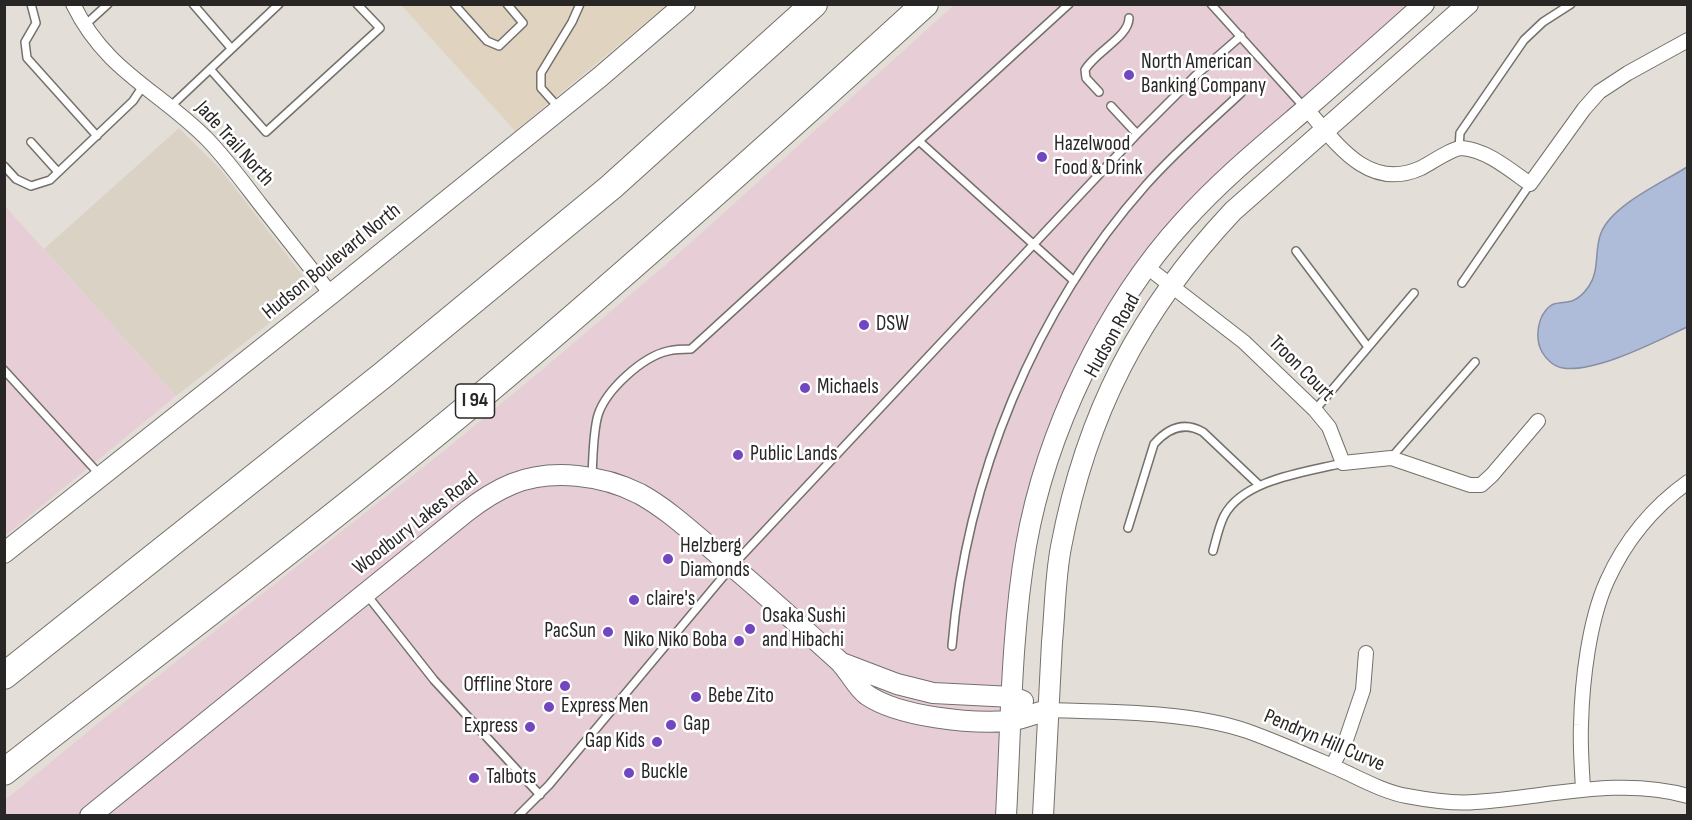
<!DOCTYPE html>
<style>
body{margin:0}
#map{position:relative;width:1692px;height:820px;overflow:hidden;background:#e3dfd8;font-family:"Sofia Sans Condensed",sans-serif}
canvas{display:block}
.frame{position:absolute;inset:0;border:6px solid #292725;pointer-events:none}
</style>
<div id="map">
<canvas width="1692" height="820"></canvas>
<div class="frame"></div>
</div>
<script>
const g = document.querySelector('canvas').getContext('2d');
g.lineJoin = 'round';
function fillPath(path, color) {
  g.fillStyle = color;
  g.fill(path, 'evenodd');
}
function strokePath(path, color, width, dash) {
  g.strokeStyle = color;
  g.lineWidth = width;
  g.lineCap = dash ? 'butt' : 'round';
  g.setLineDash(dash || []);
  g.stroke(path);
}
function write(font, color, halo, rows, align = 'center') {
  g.font = font + ' "Sofia Sans Condensed",sans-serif';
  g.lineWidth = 5;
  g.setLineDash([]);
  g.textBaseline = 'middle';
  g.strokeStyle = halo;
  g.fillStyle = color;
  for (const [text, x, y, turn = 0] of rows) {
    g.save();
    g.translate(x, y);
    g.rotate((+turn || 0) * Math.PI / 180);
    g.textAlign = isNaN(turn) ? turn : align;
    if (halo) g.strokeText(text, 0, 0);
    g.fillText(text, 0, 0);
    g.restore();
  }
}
fillPath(new Path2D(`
 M954 5H1424L1236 169 1121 304 1037 500 1006 815 5 816V800L98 723 445 450 543 369 678 254Z
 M5 206 176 396 5 536Z`), '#e7ced6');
fillPath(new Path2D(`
 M401 5H667L515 131Z`), '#e0d4c0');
fillPath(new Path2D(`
 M179 128 221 170 303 276 306 286 305 293 298 301 176 396 44 249Z`), '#dad2c5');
const water = new Path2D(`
 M1687 167V327C1657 341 1596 373 1563 368 1554 367 1546 359 1542 352 1536 341 1537 327 1542 316 1552 299 1557 305 1572 301 1580 298 1585 292 1589 286 1600 270 1594 250 1601 233 1612 205 1662 183 1687 167Z`);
fillPath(water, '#aebcd9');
strokePath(water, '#868fa3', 1.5);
const lane = new Path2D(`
 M31 4 36 23 25 42 27 58 97 136
 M193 4 231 48
 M454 4 487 41 499 46 523 23 507 4
 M1211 4 1304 107
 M85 25 108 4
 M210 69 266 132 380 28 357 4
 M1099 92 1086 78 1085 70C1095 52 1129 37 1129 18
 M171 106 279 4
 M1111 106 1137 134
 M558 107 541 88V73L572 22 580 4
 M919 141 1074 281
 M31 142 58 172
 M1459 148 1460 133 1524 40 1543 22 1571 4
 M4 166 16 179 31 186 50 180 133 101 143 86
 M1296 251 1368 347
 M1462 283 1530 184
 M4 370 100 475
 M1315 410 1414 293
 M1391 458 1475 362
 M592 476C593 458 593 432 598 415 606 390 642 357 668 351 676 349 684 349 691 349L1069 4
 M1128 528 1154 444C1168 428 1184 421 1203 432L1259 485
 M1213 551C1216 540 1219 526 1224 516 1243 479 1307 472 1343 463
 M367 595 434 680 540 795
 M952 646C966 478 1034 311 1146 185 1175 152 1209 123 1241 93
 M518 816 549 785 732 566 1137 134 1195 76 1241 36`);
const street = new Path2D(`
 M73 4C106 72 159 90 208 140 227 160 243 182 260 204 284 234 307 264 331 294
 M1306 108C1336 143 1368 192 1421 168 1431 163 1452 148 1462 148 1487 150 1510 170 1530 184L1584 109 1599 92 1628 73 1688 40
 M1147 267 1244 342 1315 410 1329 427 1343 463 1391 458 1470 485H1481L1492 475 1538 421
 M1048 710C1109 712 1189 711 1247 731 1278 742 1309 756 1339 769 1361 779 1384 792 1407 796 1428 800 1453 804 1475 802 1545 798 1618 776 1688 796
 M1332 766 1346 740 1363 690 1366 653
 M1583 790C1582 768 1580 747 1581 725 1582 681 1589 621 1607 581 1625 541 1653 507 1688 482`);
const secondary = new Path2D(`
 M4 553 331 294 600 77 685 4
 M842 663 897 684 933 693 1013 697 1023 701
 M90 816 466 512C480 501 495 491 512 484 552 468 603 475 640 494 669 510 694 534 719 555 760 589 799 625 838 660 849 670 856 687 867 695 899 717 971 724 1009 721 1022 719 1036 713 1048 710
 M1006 816C1011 726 1011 635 1026 546 1046 432 1106 306 1184 221 1220 181 1261 147 1301 113 1342 77 1383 41 1424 4
 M1043 816C1046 758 1049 700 1052 642 1055 611 1055 578 1061 547 1086 414 1140 310 1233 211L1468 4`);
const highway = new Path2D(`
 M4 676 383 375 611 187 814 4
 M4 772C161 649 320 530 473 403 627 274 776 140 925 4`);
strokePath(lane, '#74706a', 10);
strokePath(street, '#74706a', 16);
strokePath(secondary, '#74706a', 22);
strokePath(highway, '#74706a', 28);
strokePath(lane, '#fff', 7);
strokePath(street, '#fff', 14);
strokePath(secondary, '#fff', 20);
strokePath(highway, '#fff', 26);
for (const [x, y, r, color] of [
 [1129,75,6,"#7146bf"],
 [1042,157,6,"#7146bf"],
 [864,325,6,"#7146bf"],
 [805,388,6,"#7146bf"],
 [738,455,6,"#7146bf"],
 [668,559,6,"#7146bf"],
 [634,600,6,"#7146bf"],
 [750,629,6,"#7146bf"],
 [608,632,6,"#7146bf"],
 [739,641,6,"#7146bf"],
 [565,686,6,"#7146bf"],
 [696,697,6,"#7146bf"],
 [549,707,6,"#7146bf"],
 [671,725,6,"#7146bf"],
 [530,727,6,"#7146bf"],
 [657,742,6,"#7146bf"],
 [629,773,6,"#7146bf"],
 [474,778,6,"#7146bf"]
]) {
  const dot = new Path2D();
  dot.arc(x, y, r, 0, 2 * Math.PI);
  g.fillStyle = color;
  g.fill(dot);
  strokePath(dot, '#fff', 2);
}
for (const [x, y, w] of [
 [475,401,39]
]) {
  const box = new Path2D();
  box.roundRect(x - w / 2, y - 17, w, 34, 4.5);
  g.fillStyle = '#fff';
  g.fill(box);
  strokePath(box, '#292725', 1.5);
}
write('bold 20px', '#292725', null, [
 ["I 94",475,401]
]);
write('21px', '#292725', '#fff', [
 ["North American",1141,63],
 ["Banking Company",1141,87],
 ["Hazelwood",1054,145],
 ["Food & Drink",1054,169],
 ["DSW",876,325],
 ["Michaels",817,388],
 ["Public Lands",750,455],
 ["Helzberg",680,547],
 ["Diamonds",680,571],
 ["claire's",646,600],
 ["Osaka Sushi",762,617],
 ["and Hibachi",762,641],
 ["PacSun",596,632,"right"],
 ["Niko Niko Boba",727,641,"right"],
 ["Offline Store",553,686,"right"],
 ["Bebe Zito",708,697],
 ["Express Men",561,707],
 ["Gap",683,725],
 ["Express",518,727,"right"],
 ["Gap Kids",645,742,"right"],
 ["Buckle",641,773],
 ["Talbots",486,778]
], 'left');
write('21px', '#292725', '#fff', [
 ["Jade Trail North",234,144,48],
 ["Hudson Boulevard North",332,262,-39],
 ["Hudson Road",1113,336,-61],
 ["Troon Court",1301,369,45],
 ["Woodbury Lakes Road",416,524,-38],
 ["Pendryn Hill Curve",1324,741,23]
]);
</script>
